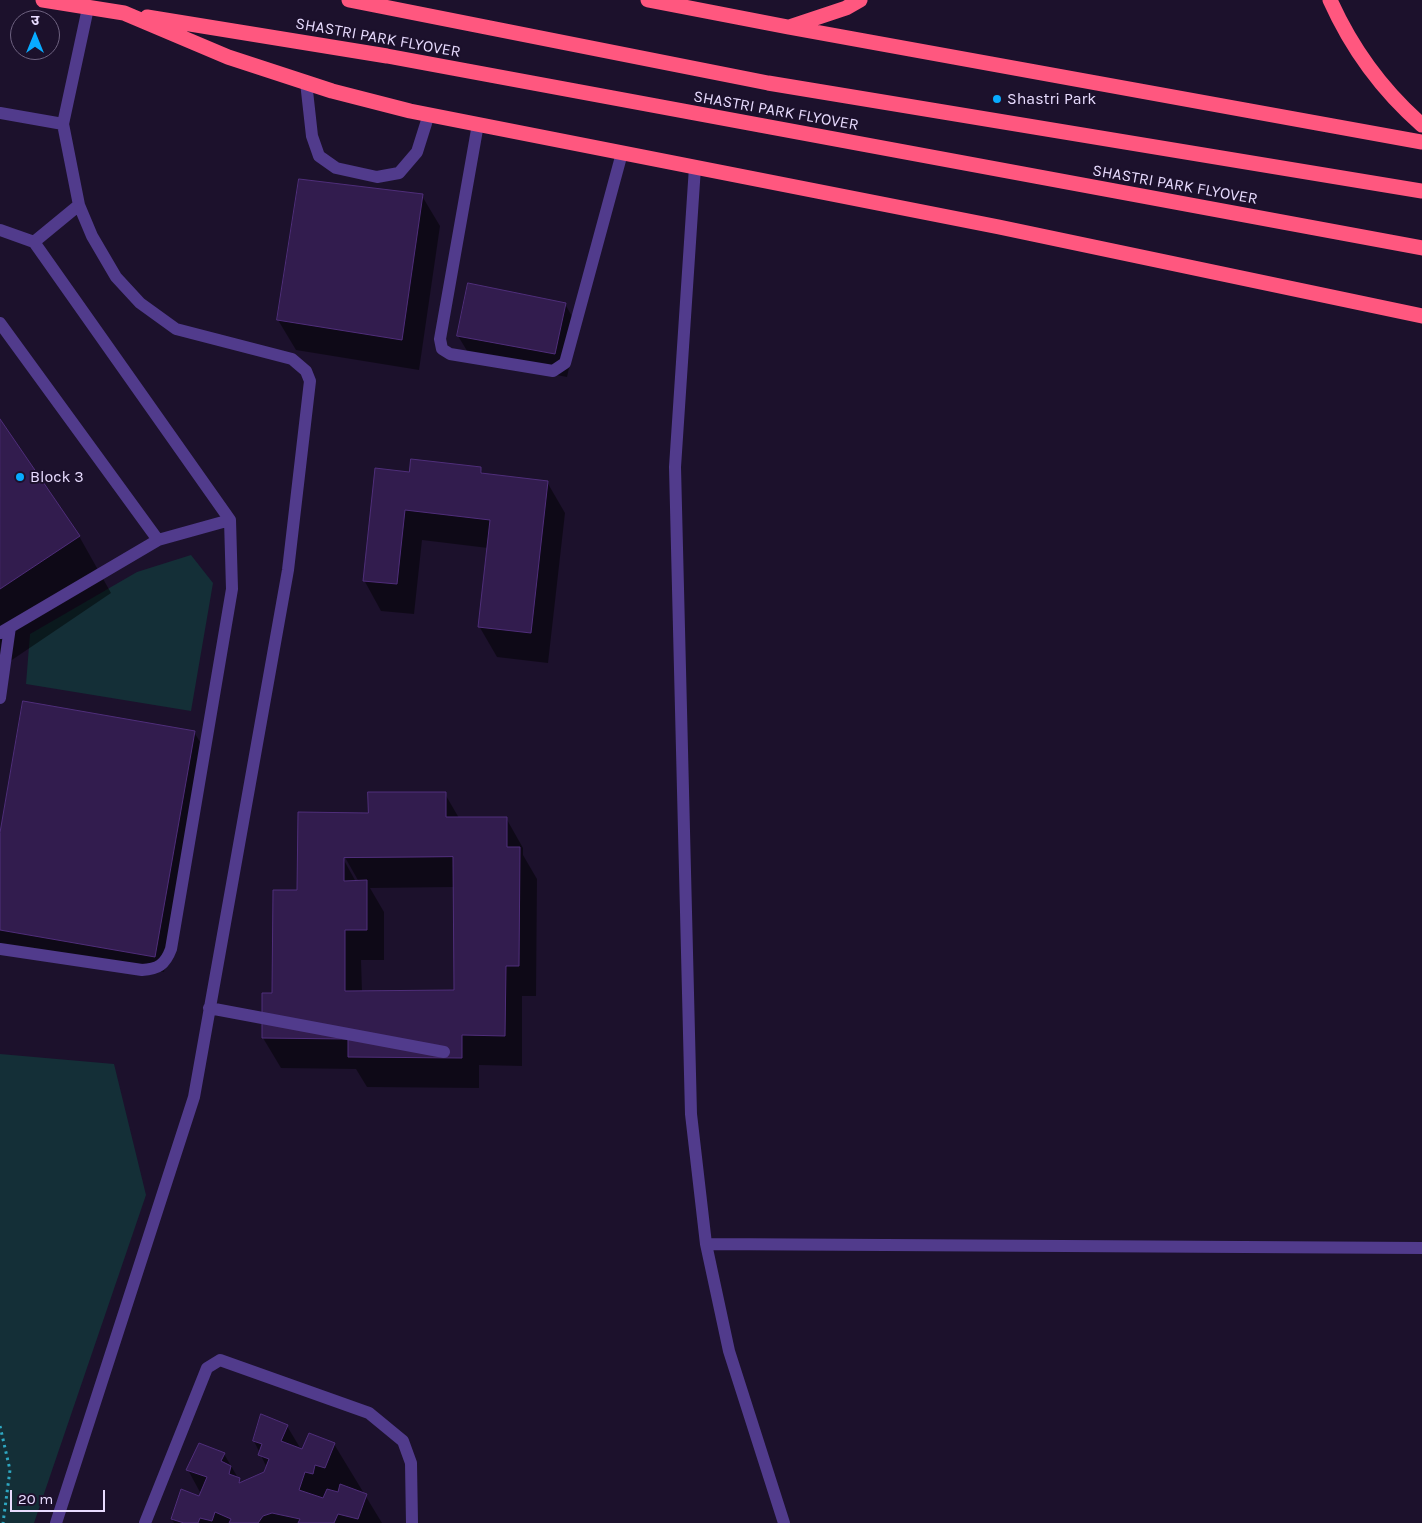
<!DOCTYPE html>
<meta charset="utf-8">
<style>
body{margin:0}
#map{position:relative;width:1422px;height:1523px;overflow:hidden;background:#1c112c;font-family:Karla,"Noto Sans Devanagari",sans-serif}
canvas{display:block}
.north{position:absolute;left:10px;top:10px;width:50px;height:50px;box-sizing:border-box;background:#1c112c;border:1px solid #6e6280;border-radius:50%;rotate:0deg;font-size:14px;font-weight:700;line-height:20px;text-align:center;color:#e8dcff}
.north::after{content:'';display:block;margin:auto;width:18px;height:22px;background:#08abff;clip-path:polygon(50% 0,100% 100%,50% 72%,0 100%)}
.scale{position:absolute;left:10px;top:1490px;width:95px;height:22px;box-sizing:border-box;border:2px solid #e8dcff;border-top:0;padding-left:6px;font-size:15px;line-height:18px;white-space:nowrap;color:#e8dcff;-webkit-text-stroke:4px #1c112c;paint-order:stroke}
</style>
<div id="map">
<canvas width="1422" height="1523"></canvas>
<div class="north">उ</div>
<div class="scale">20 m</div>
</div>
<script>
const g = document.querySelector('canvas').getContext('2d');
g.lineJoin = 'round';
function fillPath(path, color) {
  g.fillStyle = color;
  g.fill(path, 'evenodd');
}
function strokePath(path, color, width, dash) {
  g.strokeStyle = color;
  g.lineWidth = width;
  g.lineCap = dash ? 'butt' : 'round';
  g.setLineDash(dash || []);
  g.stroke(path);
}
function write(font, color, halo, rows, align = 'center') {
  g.font = font + ' Karla,sans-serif';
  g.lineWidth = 4;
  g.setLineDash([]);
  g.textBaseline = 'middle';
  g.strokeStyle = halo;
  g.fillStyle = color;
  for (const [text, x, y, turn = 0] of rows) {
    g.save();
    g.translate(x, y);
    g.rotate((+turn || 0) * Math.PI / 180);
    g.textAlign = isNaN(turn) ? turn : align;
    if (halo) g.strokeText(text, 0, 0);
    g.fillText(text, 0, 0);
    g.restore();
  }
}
fillPath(new Path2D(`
 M191 555 213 583 191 711 26 684 30 634 137 572Z
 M0 1054 114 1064 146 1195 34 1523H0Z`), '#142f37');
fillPath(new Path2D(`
 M422 196 440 226 419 370 296 350 278 320Z
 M565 304 578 327 567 377 472 359 458 336Z
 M0 421 79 536 111 593 0 668Z
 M480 468 484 475 547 482 565 513 548 663 497 657 479 626 488 548 422 540 414 614 381 611 364 580 410 473Z
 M194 732 203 747 164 972 0 944V841Z
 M445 794 459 818H506L523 848V855L537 879 536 996H522V1066L479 1065V1088L367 1087 356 1069 281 1068 263 1038 264 994H273L299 891 369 814ZM342 852 359 882H356L340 853ZM454 887 455 991 362 992 361 960H384V912L370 888Z
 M287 1426 302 1451 334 1444 382 1523H174L172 1519 201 1494 188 1470 224 1454 241 1483 265 1473 267 1468 254 1441Z`), '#0007');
const building = new Path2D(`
 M299 179 423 194 402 340 277 320Z
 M468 283 566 303 555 354 457 336Z
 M0 419 80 536 0 589Z
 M411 459 481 467V473L548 481 531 633 478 627 490 520 405 510 397 584 363 581 375 468 409 472Z
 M23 701 195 731 155 957 0 930V833Z
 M368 792H446V817H507V847H520L519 966H506L505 1036 462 1035V1058L348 1057V1039L262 1038V993H272L273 890H297L298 812 368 813ZM453 857 454 990 345 991V930H367V880L344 881V858Z
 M261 1414 288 1425 281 1441 302 1449 309 1433 335 1443 325 1468 315 1465 313 1474 305 1472 299 1490 323 1498 327 1489 338 1492 340 1484 367 1494 358 1519 338 1514 334 1523H298L300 1519 272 1513 263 1516 258 1523H229L231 1519 215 1512 212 1521 200 1518 198 1523H184L171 1519 181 1489 199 1496 207 1477 186 1470 199 1443 225 1453 221 1461 231 1466 229 1474 240 1478 239 1483 264 1472 269 1459 258 1455 262 1444 253 1441Z`);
fillPath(building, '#321c4e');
strokePath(building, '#4f2e7a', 1);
strokePath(new Path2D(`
 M0 1426 10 1470 3 1523`), '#2ea7c1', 3, [2.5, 4]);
strokePath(new Path2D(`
 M306 82 312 136 319 156 336 168 377 177 399 173 417 152 429 114
 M0 113 63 124
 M478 124 440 339 442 349 450 354 553 371 565 363 622 153
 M695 167 675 467 691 1114 706 1244 729 1351 784 1523
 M0 230 34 242 230 520 232 589 171 949C165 965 158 969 142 970L0 949
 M34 242 79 205
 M0 323 158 540 0 633
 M158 540 230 520
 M0 698 10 627
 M209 1008 444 1052
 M706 1244 1422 1248
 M56 1523 194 1097 288 570 310 381 306 371 292 359 176 329 140 303 116 277 92 236 79 205 63 124 88 8
 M145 1523 207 1368 220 1360 369 1413 403 1441 411 1463 412 1523`), '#513b8c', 12);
strokePath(new Path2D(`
 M43 0 124 13 228 57 332 91 410 111 999 227 1422 316
 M349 0 768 83 1422 191
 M648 0 788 27 1422 142
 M1330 0C1351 47 1383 91 1422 125
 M147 17 387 56 1422 248
 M789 27 846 8 860 0`), '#ff577f', 15);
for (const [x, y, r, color] of [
 [997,99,5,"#08abff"],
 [20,477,5,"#08abff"]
]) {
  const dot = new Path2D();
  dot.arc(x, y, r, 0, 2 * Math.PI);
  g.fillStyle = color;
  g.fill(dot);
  strokePath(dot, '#1c112c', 2);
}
write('16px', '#e8dcff', '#1c112c', [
 ["SHASTRI PARK FLYOVER",378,38,10],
 ["SHASTRI PARK FLYOVER",776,111,10],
 ["SHASTRI PARK FLYOVER",1175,185,10]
]);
write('16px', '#e8dcff', '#1c112c', [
 ["Shastri Park",1007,99],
 ["Block 3",30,477]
], 'left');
</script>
